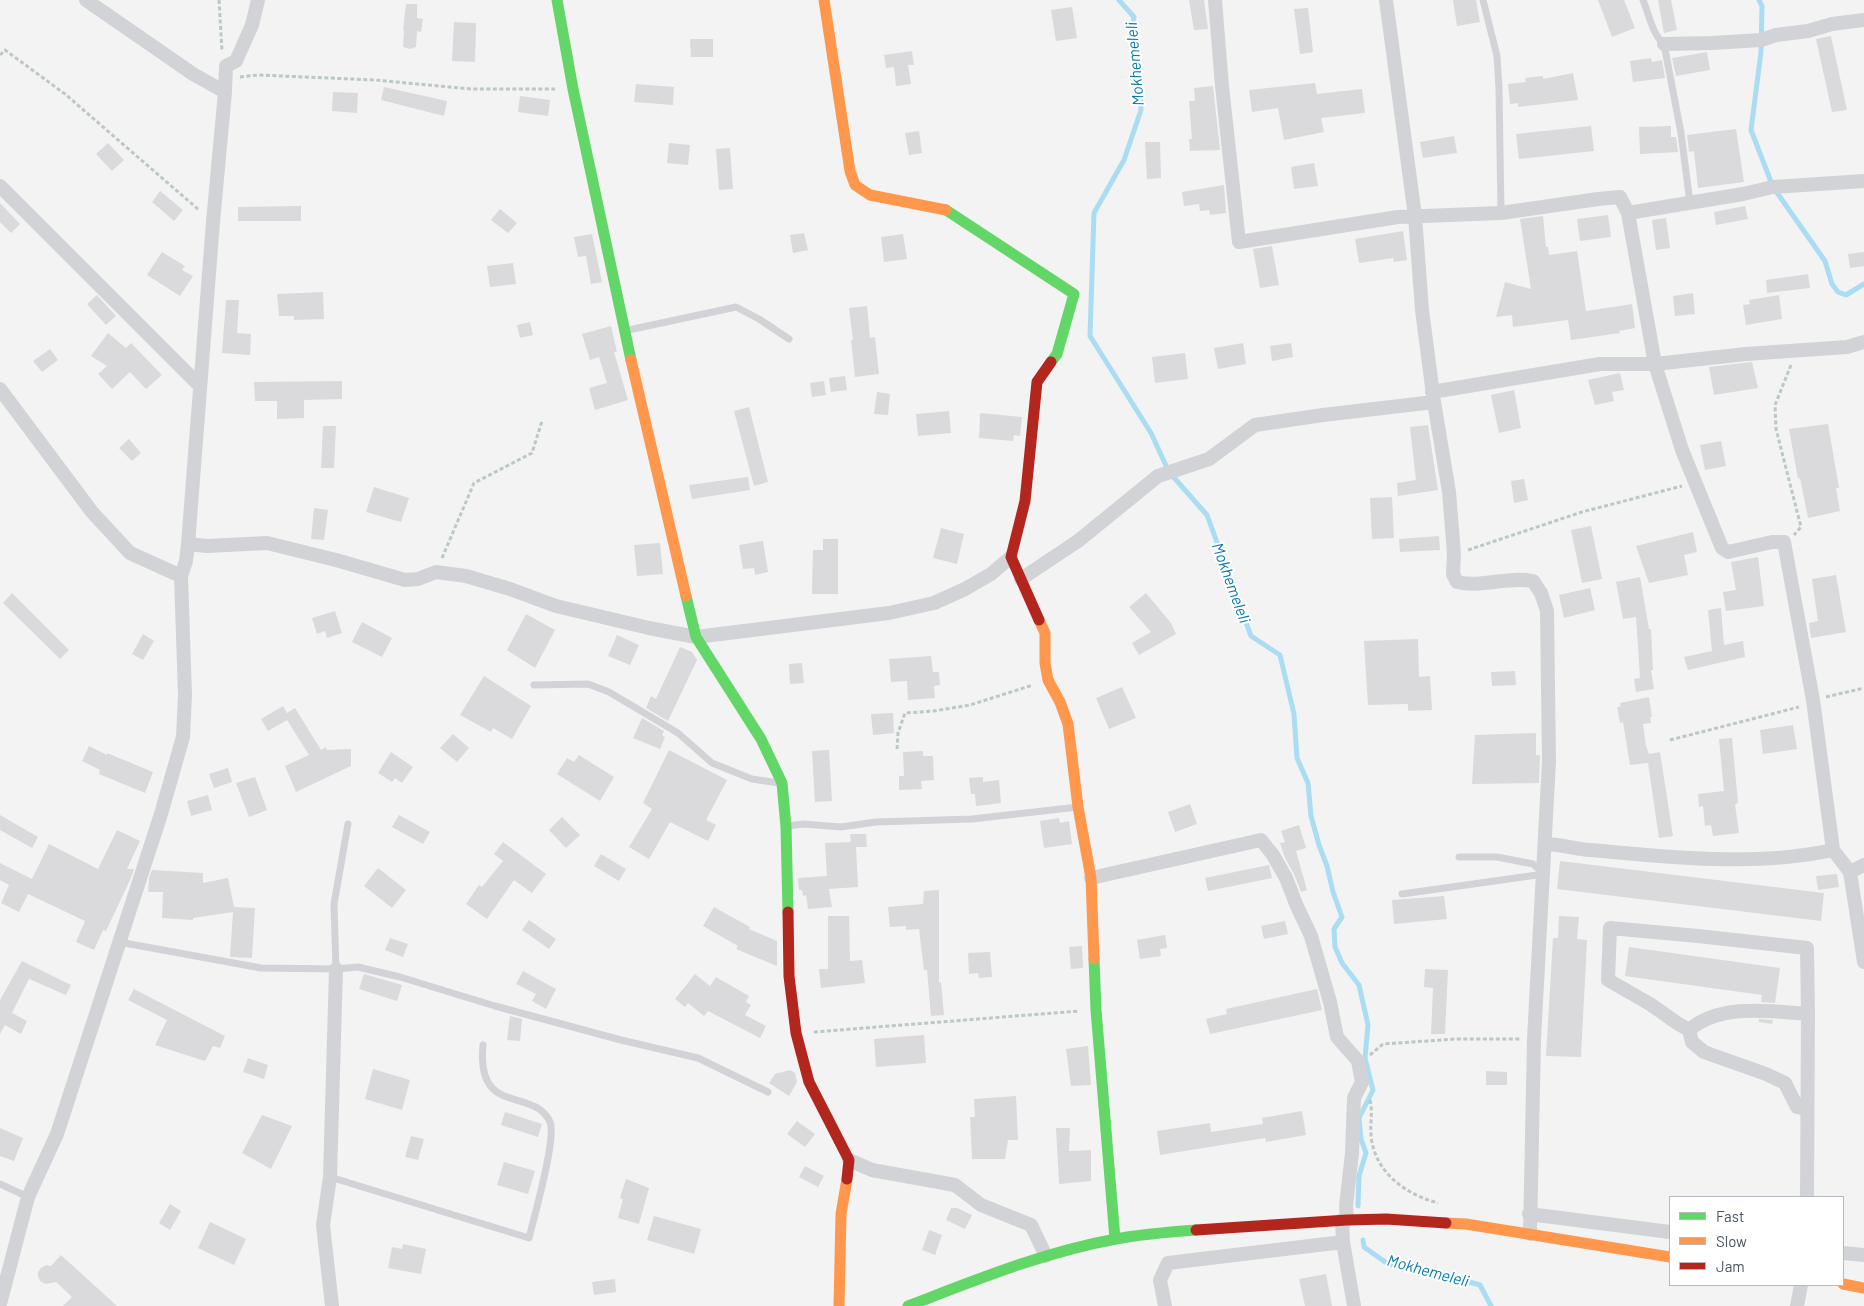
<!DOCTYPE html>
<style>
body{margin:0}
#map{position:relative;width:1864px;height:1306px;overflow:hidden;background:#f3f3f3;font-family:Barlow,sans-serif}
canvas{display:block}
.legend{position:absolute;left:1669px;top:1196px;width:175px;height:90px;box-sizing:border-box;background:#fff;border:1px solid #b6bac0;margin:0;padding:6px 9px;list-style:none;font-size:15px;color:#485361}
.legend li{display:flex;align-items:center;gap:10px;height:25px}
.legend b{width:25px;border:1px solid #b6bac0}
</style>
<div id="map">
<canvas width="1864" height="1306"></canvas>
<ul class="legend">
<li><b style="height:6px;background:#63d668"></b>Fast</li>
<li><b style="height:6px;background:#ff974d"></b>Slow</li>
<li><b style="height:6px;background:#b3261e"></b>Jam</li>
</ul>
</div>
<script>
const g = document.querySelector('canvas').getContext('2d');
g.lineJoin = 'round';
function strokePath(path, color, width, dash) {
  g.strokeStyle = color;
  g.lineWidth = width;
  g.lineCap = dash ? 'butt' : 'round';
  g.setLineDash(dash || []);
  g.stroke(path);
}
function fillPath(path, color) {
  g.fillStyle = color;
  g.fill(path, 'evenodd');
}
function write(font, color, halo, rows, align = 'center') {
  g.font = font + ' Barlow,sans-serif';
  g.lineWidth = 4;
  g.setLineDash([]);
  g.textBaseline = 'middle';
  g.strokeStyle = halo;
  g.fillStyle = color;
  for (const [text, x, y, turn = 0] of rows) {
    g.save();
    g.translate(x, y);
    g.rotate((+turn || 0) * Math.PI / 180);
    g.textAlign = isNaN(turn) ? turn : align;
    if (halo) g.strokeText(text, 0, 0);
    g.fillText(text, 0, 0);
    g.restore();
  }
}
strokePath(new Path2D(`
 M1119 0 1134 17 1132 31 1136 66 1140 79 1141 110 1124 160 1094 213 1090 336 1151 433 1169 472 1207 515 1251 636 1280 655 1294 714 1297 758 1308 783 1311 816 1319 845 1327 866 1333 892 1342 917 1334 929 1335 947 1342 963 1359 985 1368 1025 1365 1058 1373 1090 1359 1118 1361 1139 1366 1153 1359 1176 1358 1206
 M1759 0 1762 6 1761 52 1751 130 1773 187 1825 261 1832 284 1838 292 1846 295 1864 284
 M1363 1240 1364 1247 1388 1264 1434 1272 1480 1285 1491 1306`), '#aadcf2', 5);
fillPath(new Path2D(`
 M1189 0H1204L1208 29 1194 30Z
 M1453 0H1476L1480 22 1457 26Z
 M1598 0H1624L1635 28 1612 37Z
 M1658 0H1671L1677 30 1664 33Z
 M406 4H417V18L423 19 421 32 417 31 416 47 410 49 403 47 404 30H403Z
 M1072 7 1077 38 1056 41 1051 10Z
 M1308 8 1313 52 1300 54 1294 9Z
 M454 22 476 23 475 62 452 61Z
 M1831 36 1847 110 1832 112 1816 39Z
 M690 39H713V57H691Z
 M912 51 914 65H908L911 84 896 86 894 67 886 68 884 55Z
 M1707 52 1710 70 1676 76 1672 58Z
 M1651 58 1652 62 1662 60 1665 78 1633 82 1630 61Z
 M1573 73 1578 100 1518 107V103L1510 104 1508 84 1526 82 1525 78 1543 76V79Z
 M1315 83 1317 94 1362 89 1365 113 1321 118 1324 132 1284 140 1278 108 1252 112 1249 90Z
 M636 84 674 87 673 105 634 102Z
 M1213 86 1220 150 1190 151 1189 139H1192L1189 101H1195L1194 88Z
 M384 87 447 101 444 116 381 100Z
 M333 92 358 93 357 113 332 111Z
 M520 96 550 100 548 116 518 112Z
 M1591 126 1594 151 1519 159 1516 134Z
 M1671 126V137H1676L1678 152 1640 154 1639 127Z
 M1736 129 1744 182 1698 188 1694 151 1689 152 1687 135Z
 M919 131 922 153 909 155 905 133Z
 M1454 136 1457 153 1423 158 1420 142Z
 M1145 142H1160L1161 178 1147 179Z
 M108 143 124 160 112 171 96 154Z
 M669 143 690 145 688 165 667 163Z
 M730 148 733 189 719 190 716 149Z
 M1314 163 1318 186 1294 189 1291 167Z
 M1224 185 1226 213 1210 215 1209 210 1200 211 1199 204 1184 206 1182 192Z
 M160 191 183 210 174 221 152 202Z
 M0 203 20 224 11 233 0 222Z
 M301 206V221H238V207Z
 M1745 206 1748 219 1716 225 1714 212Z
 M500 209 517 223 508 233 491 220Z
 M1608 215 1611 237 1580 241 1577 219Z
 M1543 216 1546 247H1548L1549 255 1577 251 1586 311 1632 304 1635 328 1619 331 1620 333 1571 340 1568 320 1513 327 1512 315 1496 317 1505 282 1531 289 1520 219Z
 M1666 218 1670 248 1656 250 1652 220Z
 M1403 231 1407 260 1394 262 1393 258 1359 263 1355 239Z
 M804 233 808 250 793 253 790 235Z
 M592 234 602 282 591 284 586 256 578 257 574 237Z
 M903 234 907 259 884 262 881 237Z
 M1272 246 1279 285 1260 288 1253 249Z
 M162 252 185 266 182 270 193 276 180 296 147 275Z
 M1864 252V266L1850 268 1848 254Z
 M513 263 516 284 490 287 487 266Z
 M1808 274 1810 288 1767 293 1766 280Z
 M323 292 324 319 294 320V316H279L277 294Z
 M1693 293 1695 314 1675 316 1673 296Z
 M97 295 116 316 106 325 87 304Z
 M1779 295 1782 319 1746 325 1743 305 1750 304 1749 300Z
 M226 300H239L237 333 251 334 250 355 222 353Z
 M867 306 870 338 875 337 879 374 855 377 851 340H853L849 308Z
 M530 322 533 335 520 338 517 325Z
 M611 326 617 352H614L628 400 595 410 589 388 607 383 599 357 590 360 582 334Z
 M108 333 126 348 131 343 162 375 146 389 130 372 112 389 98 374 107 366 91 356Z
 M1243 343 1246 364 1218 369 1214 348Z
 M1291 343 1293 357 1272 361 1270 346Z
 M50 349 58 360 42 372 33 361Z
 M1185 353 1188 379 1155 383 1152 357Z
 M1752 362 1758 388 1714 395 1709 367Z
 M1620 373 1624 390 1612 392 1614 401 1595 405 1588 380Z
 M845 376 847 390 831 392 829 378Z
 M342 381V399L304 400V418L277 419V401H255L254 382Z
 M824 381 826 395 812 397 810 383Z
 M1514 390 1521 428 1499 433 1491 395Z
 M877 392 890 394 888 415 874 414Z
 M749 407 768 482 754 486 734 411Z
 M949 411 951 433 918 436 916 414Z
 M980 413 1022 417 1020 436 1014 435 1013 441 979 438Z
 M1828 424 1839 488H1836L1840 511 1808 518 1800 478 1798 479 1789 429Z
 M1428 425 1438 490 1398 496 1397 483 1416 480 1410 427Z
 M323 426H336L334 468H321Z
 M129 439 141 453 132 461 119 448Z
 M1721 441 1726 466 1705 470 1700 445Z
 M748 477 750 490 692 499 689 485Z
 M1524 479 1528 500 1514 503 1511 481Z
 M374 487 409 498 401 522 366 512Z
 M1392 497 1394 538 1372 539 1370 498Z
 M314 508 328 510 324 540 311 539Z
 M1591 526 1602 579 1582 583 1571 530Z
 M941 528 964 534 957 564 933 558Z
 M1693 532 1697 552 1684 555 1688 575 1649 583 1636 546Z
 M1439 536 1440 550 1400 552 1399 539Z
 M823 539H838V594H812L813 550H823Z
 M763 541 768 572 755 575 754 568 743 569 739 545Z
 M660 543 663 574 637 576 634 545Z
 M1758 557 1764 606 1726 611 1723 592 1736 590 1731 562Z
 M1836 575 1846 632 1811 638 1809 623 1818 621 1812 579Z
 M1640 577 1649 629H1651L1653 670H1651L1654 689 1636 692 1634 679 1640 678 1636 617 1623 619 1616 582Z
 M1590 588 1595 610 1564 618 1559 595Z
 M12 593 69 650 60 659 3 603Z
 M1146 593 1171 623 1176 634 1139 655 1132 643 1151 632 1129 607Z
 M1721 608 1724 645 1743 641 1745 657 1688 670 1684 657 1712 651 1708 610Z
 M335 611 342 633 327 638 325 631 317 634 312 618Z
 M526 614 555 630 535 668 507 650Z
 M362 622 392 638 382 657 352 642Z
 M143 634 154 641 143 660 132 654Z
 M617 635 639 645 630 665 608 656Z
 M1418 639 1419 677 1430 676 1432 710 1408 711V704L1368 705 1364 641Z
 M680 647 692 652 697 660 668 721 646 708 651 696 656 699Z
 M931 656 933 672H939L940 685 934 686 935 698 908 700 907 681 891 682 889 659Z
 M802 663 804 683 790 684 789 664Z
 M1515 671 1516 685 1492 686 1491 672Z
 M484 676 531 706 512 739 493 728 491 732 460 715Z
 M1122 687 1136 718 1109 729 1096 698Z
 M1649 697 1652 717H1650L1651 723 1643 724 1646 746 1649 754 1660 752 1673 836 1659 838 1648 763 1630 765 1623 722 1620 723 1617 707H1620V703Z
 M283 706 287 713 295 708 321 750 326 747 327 750 351 749V766L296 792 285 766 309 755 287 720 268 731 261 719Z
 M893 713 894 733 873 735 871 714Z
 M642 718 664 731 662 735 665 737 660 749 633 738Z
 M1793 725 1797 749 1763 754 1760 730Z
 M1536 733V755H1540L1539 783 1472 784 1475 735Z
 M453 734 469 748 457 762 440 748Z
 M1732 738 1738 803 1735 804 1739 833 1713 836 1711 825 1705 826 1703 806 1699 807 1698 794 1724 791 1719 739Z
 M89 746 107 755V753L153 772 145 793 99 774 100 770 82 761Z
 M669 750 727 780 706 820 716 825 708 841 670 822 649 859 629 847 652 809 643 803Z
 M829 750 832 801 815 802 812 751Z
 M923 751V756H933L934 780 921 781 922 789 899 790V776H904L903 752Z
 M391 752 413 767 402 783 395 778 392 782 378 773Z
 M579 755 614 777 600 801 557 774 567 758 574 762Z
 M228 768 232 782 214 788 209 774Z
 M255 777 267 810 249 817 236 783Z
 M983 777V782L999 780 1001 803 976 806 975 794H971L969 778Z
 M208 795 212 810 191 816 187 801Z
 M1190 804 1197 824 1175 832 1168 812Z
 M0 815 38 837 32 848 0 830Z
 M399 815 430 832 423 844 392 827Z
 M562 817 580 835 566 848 549 830Z
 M1059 818 1060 823 1069 821 1072 844 1044 848 1040 821Z
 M1299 825 1306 848 1296 851 1307 890 1301 892 1294 874 1285 858 1280 843 1285 842 1281 831Z
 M117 830 140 841 127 869H134L130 880 106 931 103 930 94 950 76 942 85 921 28 894 19 912 1 903 9 885 0 880V863L32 879 49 844 98 869Z
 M850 834H866L867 847H856L858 887 829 889 832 907 808 909 806 895 803 896 802 890H799L798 878 827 876 825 843 851 842Z
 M503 842 546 874 532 893 514 880 487 919 466 904 479 885 482 887 503 861 494 854Z
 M601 854 626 869 619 881 594 866Z
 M1560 861 1824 893 1821 921 1557 889Z
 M1269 865 1272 878 1208 891 1205 878Z
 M378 868 406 890 392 908 364 886Z
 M152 870 203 873V883L228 878 234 907 255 908 252 958 230 957 233 912 193 918V920L162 918 163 892H148L149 878Z
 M1837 874 1839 887 1818 890 1816 876Z
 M939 890V983L941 982 944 1015 931 1016 927 970H924L919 929 906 930V926L890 927 888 907 923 904 924 891Z
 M1444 896 1447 919 1394 924 1392 900Z
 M714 907 750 927 749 929 777 941V966L736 949 738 946 703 926Z
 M828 916H849L850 961 862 960 865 983 821 988 819 969H828Z
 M1559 916 1579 917 1577 939 1587 940 1581 1057 1546 1056 1553 938H1558Z
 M529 920 556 939 549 949 522 930Z
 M1285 921 1288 934 1264 939 1261 926Z
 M1165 935 1167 948 1160 949 1161 956 1140 959 1137 940Z
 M390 938 408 944 403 957 385 950Z
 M1082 946 1083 968 1071 969 1069 947Z
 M1629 947 1780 968 1775 1003 1761 1002 1762 995 1625 976Z
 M990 952 992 977 979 978 978 973 969 974 968 953Z
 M22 961 71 985 66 995 29 979 12 1013 27 1021 21 1034 5 1025 0 1034V1000Z
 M1425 969 1448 970 1445 1034H1431L1433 988 1424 987Z
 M523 971 556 989 546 1009 532 1001 536 994 516 984Z
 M364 974 402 985 397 1001 359 989Z
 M695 974 710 986 716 977 749 996 746 1002 751 1005 745 1015 766 1026 760 1038 708 1011 704 1016 688 1003 685 1007 675 999Z
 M134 989 225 1036 220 1048 213 1046 205 1061 155 1045 167 1020 128 1000Z
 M1317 989 1322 1010 1210 1034 1206 1019 1227 1014 1226 1009Z
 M510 1016 522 1019 520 1041 507 1040Z
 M1759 1019 1773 1020 1772 1024 1759 1022Z
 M924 1035 926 1063 876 1067 874 1039Z
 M1088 1046 1091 1085 1071 1086 1066 1049Z
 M248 1058 268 1065 264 1079 243 1072Z
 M373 1069 410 1080 402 1110 365 1099Z
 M790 1070 795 1073 797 1082 789 1096 769 1083 775 1074Z
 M1486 1071 1507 1072V1085H1486Z
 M1016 1096 1018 1140H1008L1005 1159H972L970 1117H975L974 1099Z
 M1302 1111 1306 1135 1266 1142 1265 1138 1160 1155 1157 1131 1210 1123 1211 1132 1263 1124 1262 1118Z
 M505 1112 542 1124 538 1137 501 1125Z
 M262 1115 292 1126 271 1169 242 1153Z
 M797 1121 815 1134 805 1147 787 1134Z
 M0 1128 23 1138 14 1161 0 1156Z
 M1056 1128H1070L1069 1151 1091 1150V1181L1059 1184Z
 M411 1136 424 1139 418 1160 405 1157Z
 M504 1162 535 1171 528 1194 497 1185Z
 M805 1166 824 1176 818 1187 799 1177Z
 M626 1179 649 1188 639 1224 618 1218 623 1199 620 1198Z
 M170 1204 181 1211 170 1230 159 1223Z
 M951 1208H957L972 1215 965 1229 946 1220Z
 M654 1216 701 1229 694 1254 647 1240Z
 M210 1222 246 1239 234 1265 198 1248Z
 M929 1230 942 1235 935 1255 922 1250Z
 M403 1244 426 1249 421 1274 388 1268 392 1247 402 1249Z
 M61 1255 117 1306H63L72 1297 56 1282 46 1284 41 1282 38 1277V1272L41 1268 46 1265 51 1266Z
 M1326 1274 1332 1306H1305L1299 1279Z
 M615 1279 616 1292 594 1295 592 1282Z`), '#dadadc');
strokePath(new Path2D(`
 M219 0 222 51
 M0 55 5 50 65 94 199 210
 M240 77 258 75 375 80 471 89H555
 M1791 365 1775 405 1776 429 1801 527 1794 535
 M1468 550 1582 512 1682 486
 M442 558 474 483 532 453 542 421
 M1826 697 1864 688
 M1670 740 1799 707
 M897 749 898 733 905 713 934 711 970 705 1033 685
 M814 1032 1079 1011
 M1370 1055 1383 1044 1456 1039H1520
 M1370 1100C1373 1111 1370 1123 1371 1135 1374 1172 1405 1194 1438 1203`), '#bcc8c6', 3, [4, 2.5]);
strokePath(new Path2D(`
 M1483 0 1497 56 1499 89 1501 213
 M1643 0C1649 14 1652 34 1664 44L1681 133 1690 203
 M624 331 736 307 759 319 789 339
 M534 685 588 684 609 692 678 733 712 763 752 779 779 783
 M348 824 334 904 336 969 358 967 400 977 495 1006 621 1040 698 1058 768 1092
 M787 826 803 824 841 827 876 822 972 819 1078 807
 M1402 894 1544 874 1533 864 1497 857H1459
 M119 942 261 968 336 969
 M330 1177 529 1238C534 1217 557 1137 550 1122 534 1086 476 1118 483 1045
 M0 1184 28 1197`), '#d1d3d6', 7);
strokePath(new Path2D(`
 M86 0 193 74 225 92
 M1215 0 1222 86 1239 242 1398 217 1501 213 1598 199 1620 197 1628 213 1743 194 1773 187 1864 181
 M1386 0 1415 216 1422 310 1434 402 1449 492 1454 554 1453 574 1457 582C1482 588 1507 576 1533 581L1541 593 1547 611 1549 761 1534 1039 1530 1234
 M1664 44 1712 43 1761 40 1776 35 1808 31 1832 24 1864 20
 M0 186 200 386
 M1628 213 1655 364 1682 450 1722 548 1728 552 1772 542H1784L1813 700 1833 850 1850 872 1864 962
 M0 389 92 512 130 553 181 576
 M1432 392 1600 364H1655L1746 354 1847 347 1864 342
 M188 544 207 546 267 543 336 560 405 580 418 579 436 572 466 576 510 589 556 606 649 628 696 637 889 613 934 603 965 589 991 574 1011 557
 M1021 579 1078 541 1158 476 1209 459 1255 425 1323 415 1434 402
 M1545 844C1560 844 1575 849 1590 850 1670 857 1754 867 1833 850
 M1850 872 1864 865
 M1091 878 1261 840 1273 855 1286 878 1296 904 1311 936 1330 1002 1337 1037 1358 1061 1362 1082 1354 1098 1352 1153 1346 1206 1347 1220
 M1689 1030 1677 1023 1650 1004 1608 980 1610 928 1698 936 1807 948 1808 1014
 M849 1160 872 1170 955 1185 981 1205 1031 1225 1046 1256
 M1807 1197 1808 1014C1770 1011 1720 1003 1689 1030L1692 1042 1704 1052 1766 1074 1785 1083 1797 1107 1807 1109
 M1529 1214 1670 1232
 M1342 1220 1343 1242 1354 1306
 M1843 1253 1864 1255
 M0 1304 28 1197 57 1134 161 814 183 737 185 695 181 576 186 561 188 544 213 222 225 92 226 66 236 61 252 25 258 0
 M332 1306 323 1225 330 1177 336 969
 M1165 1306 1160 1280 1168 1263 1343 1242
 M1797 1306 1801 1285`), '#d1d3d6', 14);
strokePath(new Path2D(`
 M557 0 573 89 631 360
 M946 210 1074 294 1057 354 1051 362
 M686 596 696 637 761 739 782 783 786 827 788 912
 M1094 959 1096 1010 1115 1239
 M908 1306C976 1280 1044 1252 1116 1239 1142 1234 1169 1232 1196 1230`), '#63d668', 11);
strokePath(new Path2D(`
 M824 0 850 171 855 185 870 195 946 210
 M631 360 686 596
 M1039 620 1045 633V663L1048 680 1060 702 1068 724 1078 807 1091 878 1094 959
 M1446 1223 1466 1224 1670 1257
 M1843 1284 1864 1288
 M839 1306 841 1214 847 1179`), '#ff974d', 11);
strokePath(new Path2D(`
 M1039 620 1011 557 1025 501 1037 382 1051 362
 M788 912 789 976 796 1033 809 1082 849 1160 847 1179
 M1196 1230 1347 1220 1386 1219 1446 1223`), '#b3261e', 11);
write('italic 16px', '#077aae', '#fff', [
 ["Mokhemeleli",1135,64,-95],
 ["Mokhemeleli",1231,583,70],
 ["Mokhemeleli",1428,1271,15]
]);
</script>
